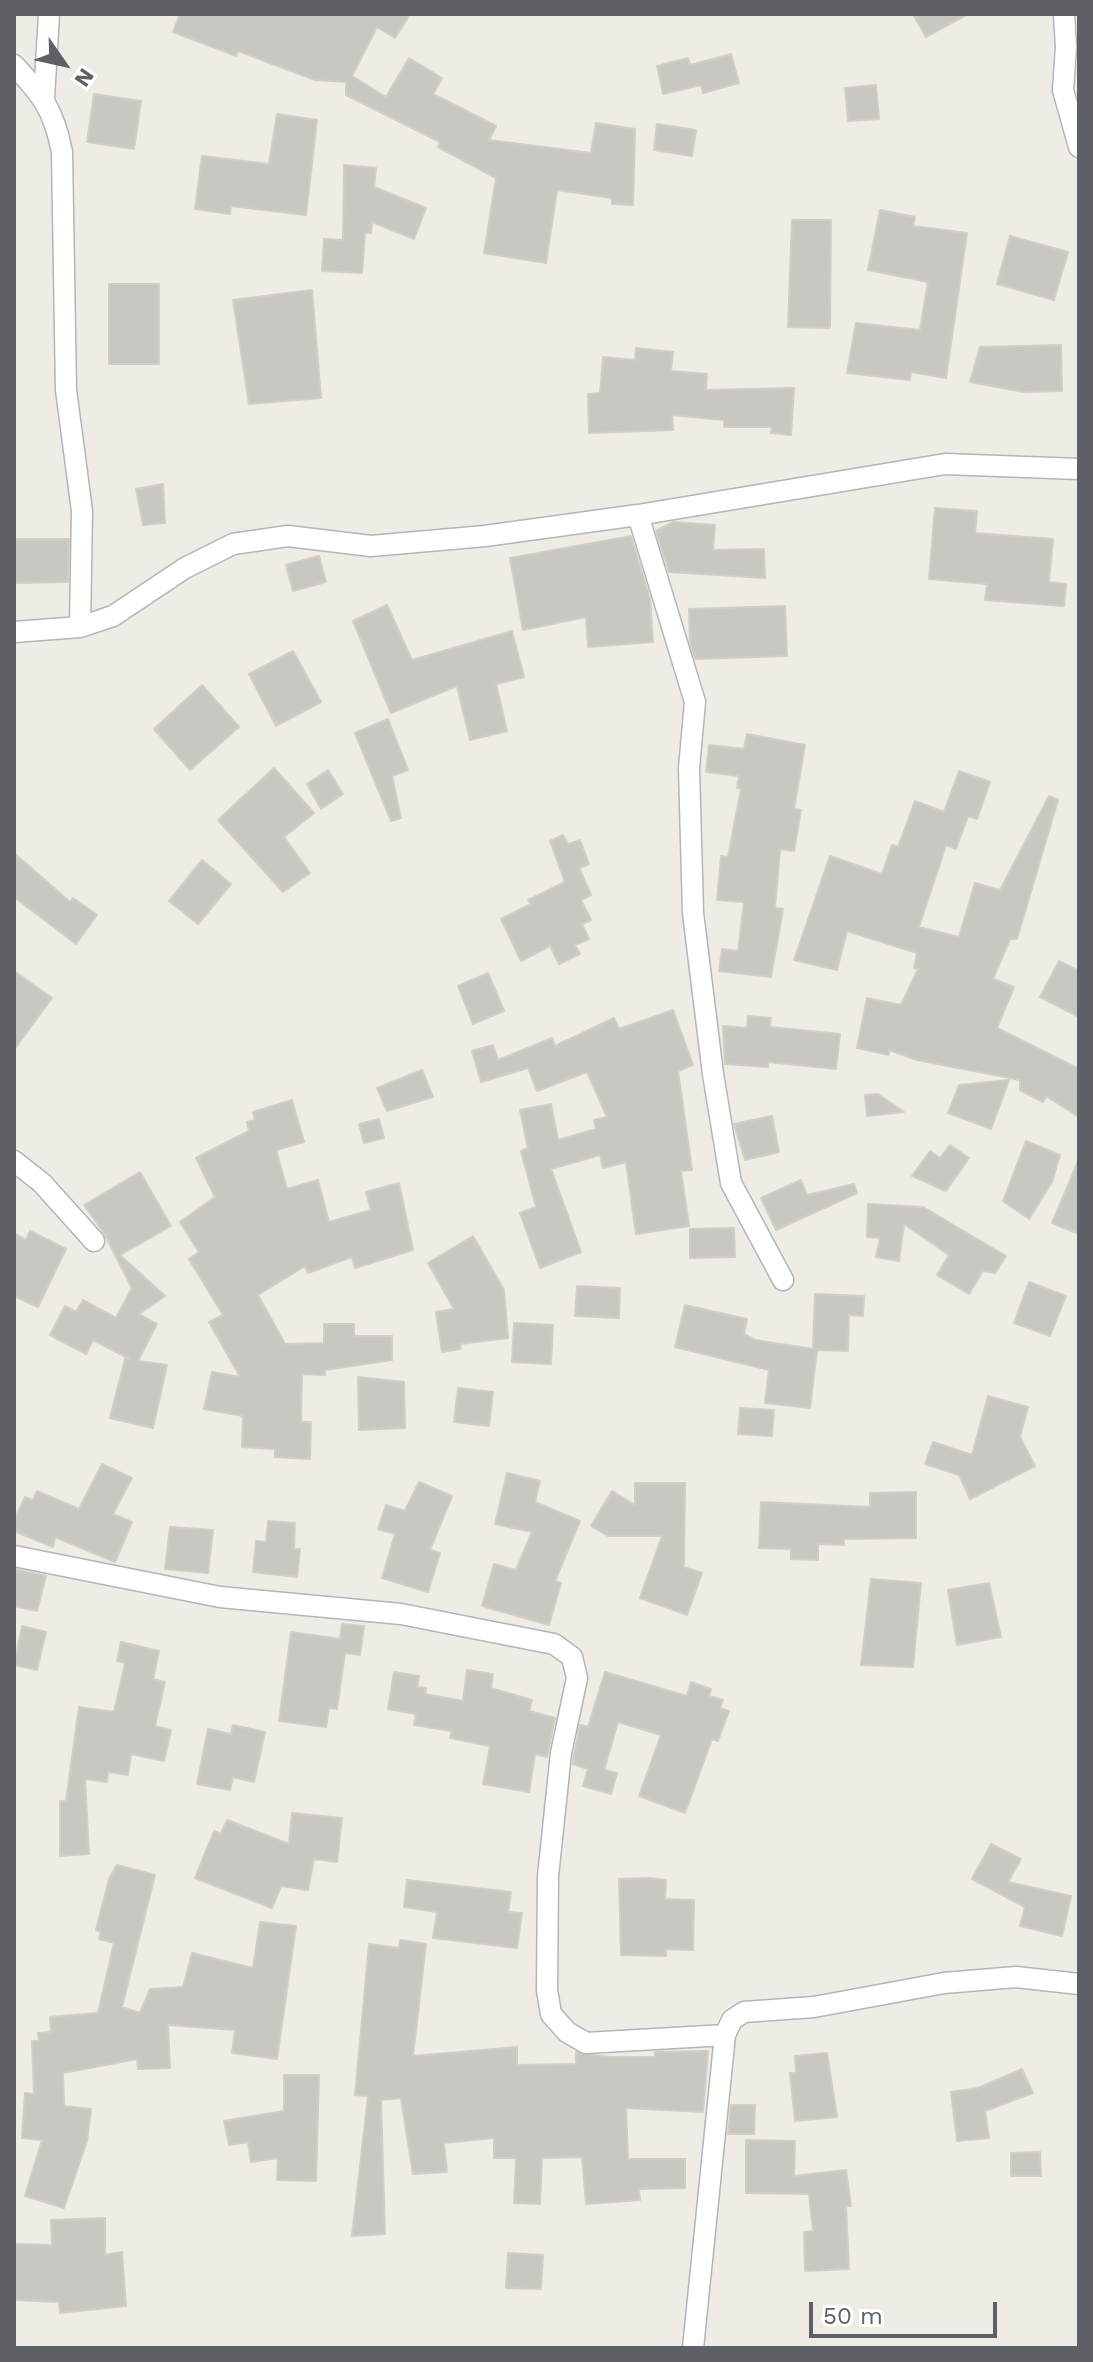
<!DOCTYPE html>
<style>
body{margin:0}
#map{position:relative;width:1093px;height:2362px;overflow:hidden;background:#eeece5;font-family:"Work Sans",sans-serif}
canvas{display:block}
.frame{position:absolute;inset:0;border:16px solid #5d6064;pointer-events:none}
.north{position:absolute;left:24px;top:24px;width:80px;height:80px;-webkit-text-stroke:6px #fff;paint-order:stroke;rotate:124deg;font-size:22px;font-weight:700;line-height:32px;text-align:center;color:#5d6064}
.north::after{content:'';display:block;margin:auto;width:28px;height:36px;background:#5d6064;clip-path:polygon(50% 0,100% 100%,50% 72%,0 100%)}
.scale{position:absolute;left:809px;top:2302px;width:188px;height:36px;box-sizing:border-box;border:4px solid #5d6064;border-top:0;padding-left:10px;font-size:24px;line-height:28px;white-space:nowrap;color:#5d6064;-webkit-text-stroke:6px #fff;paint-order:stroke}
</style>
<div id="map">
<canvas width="1093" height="2362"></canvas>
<div class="frame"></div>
<div class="north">N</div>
<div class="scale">50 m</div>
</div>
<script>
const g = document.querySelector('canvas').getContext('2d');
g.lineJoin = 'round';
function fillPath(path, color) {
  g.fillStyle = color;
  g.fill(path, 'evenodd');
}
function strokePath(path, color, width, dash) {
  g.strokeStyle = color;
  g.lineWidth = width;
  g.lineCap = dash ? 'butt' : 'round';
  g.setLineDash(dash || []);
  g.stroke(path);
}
const building = new Path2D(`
 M180 14H410L395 38 377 27 352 76 386 97 409 58 442 78 433 94 496 126 489 140 591 153 596 123 635 129 633 205 612 204V198L557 190 546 263 484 253 496 178 438 147 440 142 346 95V82L315 80 238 51 236 56 173 32Z
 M913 14H968L926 37Z
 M731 54 739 83 703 93 701 85 663 94 657 66 688 58 690 65Z
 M876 85 879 119 848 121 845 88Z
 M94 94 141 101 134 149 87 142Z
 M277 114 317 120 306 215 231 206 230 214 195 209 202 156 269 164Z
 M657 124 696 130 692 156 654 150Z
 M344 165 376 168 374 187 426 208 414 239 372 222 371 233H365L362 273 322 271 324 239 343 240Z
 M880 210 915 217 913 226 967 233 946 378 911 372 910 380 847 373 856 323 920 330 928 282 868 270Z
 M792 220H831L830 328 788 327Z
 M1010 236 1068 252 1054 300 997 284Z
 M109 284H159V364H109Z
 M312 290 321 398 249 404 233 300Z
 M1061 345 1062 391 1024 392 970 382 980 347Z
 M636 348 673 352 671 371 707 374 706 390 794 388 791 435 771 433 772 427H724V420L672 415 673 430 589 433 588 394 600 393 603 357 635 360Z
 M163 484 165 523 143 525 136 489Z
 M935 508 977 511 975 533 1053 539 1049 582 1066 584 1064 606 985 600 987 584 929 579Z
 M673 522 715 525 713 550 764 549 765 578 669 572 656 531Z
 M631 536 650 599 653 642 588 647 586 617 523 630 510 558Z
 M14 539H69L68 582 14 583Z
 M319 556 326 582 293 591 286 565Z
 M387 605 412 660 512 631 524 677 496 684 507 731 470 740 457 686 391 713 353 621Z
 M785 606 787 656 695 659 690 642 689 609Z
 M293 651 321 702 276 726 249 674Z
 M202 685 239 727 190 770 154 729Z
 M388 719 408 770 392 776 401 818 391 821 355 733Z
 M747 734 805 745 794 809 801 810 794 851 780 849 775 908 783 909 771 977 719 971 722 949 738 951 744 902 717 900 721 856 728 857 741 789 737 788 739 776 706 772 709 745 744 749Z
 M274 768 314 813 284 837 310 873 283 892 218 820Z
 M328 770 343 794 321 809 307 784Z
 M959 771 990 782 977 819 968 816 956 849 946 845 919 927 959 937 975 883 1000 890 1049 796 1058 800 1017 939H1010L993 979 1014 987 997 1028 1079 1069V1117L1046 1096 1043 1102 1020 1090V1080L917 1060 889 1050V1055L857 1048 867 998 901 1005 918 969 914 968 917 953 847 931 837 970 794 960 830 856 882 874 892 845 898 847 915 801 944 812Z
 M563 835 568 844 580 840 589 864 579 868 591 895 581 900 591 920 582 924 589 939 575 945 580 954 559 964 550 946 521 961 501 919 531 904 528 900 565 882 550 841Z
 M14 853 70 902 73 898 97 915 76 944 14 897Z
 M202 860 231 884 198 924 169 901Z
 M1059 961 1079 971V1017L1040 997Z
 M14 971 52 998 14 1050Z
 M488 973 504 1011 473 1024 458 986Z
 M673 1010 693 1065 678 1071 692 1170 681 1171 689 1226 636 1234 626 1162 603 1168 600 1155 551 1169 581 1252 540 1268 520 1213 536 1207 521 1151 528 1148 520 1110 551 1104 558 1140 596 1129 594 1120 607 1117 587 1072 537 1091 528 1068 481 1082 472 1051 493 1045 498 1060 552 1038 555 1046 614 1018 619 1029Z
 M748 1016 771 1018 770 1027 840 1034 836 1069 768 1062V1067L725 1064 723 1026 747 1028Z
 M422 1070 433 1097 387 1111 377 1088Z
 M1009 1080 991 1129 948 1113 959 1085Z
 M878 1094 904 1112 867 1116 865 1095Z
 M292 1100 304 1142 276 1150 287 1189 318 1180 329 1222 371 1210 366 1192 399 1183 413 1250 355 1268 352 1257 308 1273 305 1266 258 1295 285 1344 324 1343V1324H354V1336H392V1360L325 1370V1375L302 1374 301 1422H311L310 1459 275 1457V1449L242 1447 243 1416 204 1409 212 1372 240 1377 209 1322 223 1315 189 1259 199 1252 180 1222 215 1197 196 1158 249 1131 247 1122 255 1120 253 1112Z
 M772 1116 779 1152 745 1160 734 1124Z
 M379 1119 384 1138 364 1143 359 1124Z
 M1026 1141 1060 1155 1052 1182 1029 1219 1003 1201Z
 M950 1145 969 1158 946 1191 912 1176 930 1151 940 1158Z
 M1079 1159V1234L1052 1223Z
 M140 1172 171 1226 120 1255 165 1296 139 1314 157 1324 138 1361 167 1365 153 1428 110 1418 125 1359H130L93 1340 86 1354 50 1335 65 1306 76 1312 83 1300 116 1318 132 1288 104 1233 84 1205Z
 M801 1180 807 1195 854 1184 857 1193 776 1230 761 1198Z
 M868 1204 923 1207 1006 1256 995 1273 983 1271 969 1294 937 1275 949 1255 904 1224 899 1261 876 1257 880 1238 867 1237Z
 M734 1228 735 1257 690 1258V1229Z
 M30 1231 66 1249 38 1307 14 1296V1233L26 1240Z
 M473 1236 504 1290 508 1338 460 1344 461 1349 442 1352 436 1312 454 1309 428 1263Z
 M1029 1282 1066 1296 1050 1336 1014 1323Z
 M577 1286 620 1288 619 1318 575 1316Z
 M815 1294 864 1296 863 1316 849 1315 848 1351 817 1350 810 1408 765 1403 769 1370 675 1347 685 1305 747 1319 744 1334 755 1340 813 1349Z
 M514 1323 553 1325 551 1364 512 1362Z
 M358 1377 404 1382 405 1428 359 1430Z
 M458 1388 493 1392 489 1426 454 1422Z
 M988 1396 1028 1407 1020 1437 1035 1466 970 1499 959 1475 925 1464 933 1442 972 1455Z
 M740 1408 774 1410 772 1436 738 1434Z
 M102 1464 132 1478 113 1514 132 1522 115 1562 55 1537 53 1547 14 1531V1521L25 1497 33 1500 37 1491 79 1509Z
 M507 1473 540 1481 535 1502 580 1521 555 1581 561 1583 549 1625 482 1606 494 1564 516 1570 532 1532 495 1524Z
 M419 1482 452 1496 430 1550 440 1553 428 1592 382 1578 395 1534 378 1529 386 1505 405 1511Z
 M635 1483H685L684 1567 702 1573 687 1615 640 1598 662 1536H608L591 1526 612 1491 635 1505Z
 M916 1492V1538L844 1539V1545L818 1544V1560L791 1559V1549L759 1548 761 1502 870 1507V1493Z
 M268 1521 295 1523 294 1549H300L297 1577 253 1572 256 1541 266 1542Z
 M170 1527 213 1530 208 1573 165 1569Z
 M14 1569 46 1576 37 1611 14 1606Z
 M871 1579 921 1583 913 1667 861 1665Z
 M989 1583 1001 1637 957 1645 948 1590Z
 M342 1624 364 1626 360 1655 345 1653 337 1709 329 1708 326 1727 279 1721 291 1632 340 1639Z
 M22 1626 46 1632 37 1670 14 1665Z
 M121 1642 159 1651 153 1679 165 1682 155 1726 171 1730 164 1761 131 1754 128 1775 108 1772 107 1782 85 1779 89 1854 60 1856V1801H66L79 1707 114 1712 125 1663 117 1661Z
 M467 1670 493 1674 491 1688 532 1700 529 1711 555 1718 547 1757 535 1754 529 1792 483 1784 490 1746 450 1738 452 1731 414 1725 416 1714 388 1709 394 1672 419 1676 417 1687 426 1688 425 1694 463 1701Z
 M605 1672 687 1696 691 1682 711 1689 709 1696 723 1700 720 1708 729 1711 718 1741 712 1739 685 1813 639 1796 661 1735 618 1722 604 1770 617 1773 611 1794 583 1786 588 1769 573 1764 574 1755 580 1725 588 1727Z
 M233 1725 265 1732 254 1782 233 1777 230 1790 197 1784 208 1729 231 1734Z
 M292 1813 342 1818 337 1862 314 1859 308 1890 281 1886 272 1908 195 1878 214 1831 221 1834 227 1820 289 1844Z
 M991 1844 1021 1859 1008 1882 1071 1896 1062 1936 1020 1926 1025 1907 972 1879Z
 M117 1865 155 1875 122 2007 140 2013 150 1989 183 1987 192 1953 253 1968 260 1922 296 1926 277 2059 232 2053 235 2030 168 2025 170 2068 138 2069 137 2059 63 2073 64 2106 91 2109 87 2141 64 2208 25 2196 42 2140 22 2138 25 2093 34 2094 32 2041H39L38 2033 51 2032 50 2017 98 2013 114 1943 99 1939 101 1932 96 1930 109 1879Z
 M650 1878 666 1880 665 1899 694 1900 693 1950 666 1949V1956L621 1955 619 1879Z
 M407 1880 511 1892 508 1912 522 1913 517 1948 433 1938 437 1912 404 1907Z
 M400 1940 426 1944 413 2056 517 2047V2065L576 2064V2052L609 2057H655V2052L708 2051 703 2112 626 2108 628 2159H685V2188L639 2189 640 2200 586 2204 582 2157 542 2158 540 2204 514 2203 516 2158H494V2138L444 2143 447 2172 413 2174 401 2098 381 2100 385 2234 352 2236 368 2096 355 2095 369 1944 399 1948Z
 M827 2053 837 2117 795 2121 790 2073H796L795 2056Z
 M1022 2069 1033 2093 985 2111 989 2138 957 2141 951 2092 978 2088Z
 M284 2075H319L316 2181 277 2180 278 2158 251 2162 248 2142 229 2145 224 2121 284 2111Z
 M731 2105H755L754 2134H728Z
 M746 2140 795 2141 794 2176 846 2170 851 2206H846L849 2269 805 2271 804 2232 813 2231 809 2194 746 2193Z
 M1040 2152 1041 2176H1011V2153Z
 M105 2218V2255L122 2252 126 2306 60 2313 59 2302 14 2300V2244L52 2245 51 2220Z
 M508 2253 543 2255 541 2289 506 2288Z`);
fillPath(building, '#c9c7c2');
strokePath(building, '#d2cec4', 2);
const street = new Path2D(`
 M1064 14 1066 47 1063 90 1079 147
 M14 65C42 95 54 110 62 152L66 390 82 511 80 627
 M44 98 49 14
 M638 515 695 702 689 768 693 913 713 1074 731 1183 783 1280
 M14 632 80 627 113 616 185 568 233 544 288 536 371 546 485 536 638 515 945 464 1079 469
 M14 1161 42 1183 94 1241
 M14 1556 220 1597 401 1614 554 1644 572 1657 577 1678 561 1753 548 1876 547 1990 551 2014 567 2032 586 2043 725 2035
 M693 2348 725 2035 732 2020 744 2012 814 2007 944 1983 1016 1977 1079 1984`);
strokePath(street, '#b2b5b9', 23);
strokePath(street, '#fff', 20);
</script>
